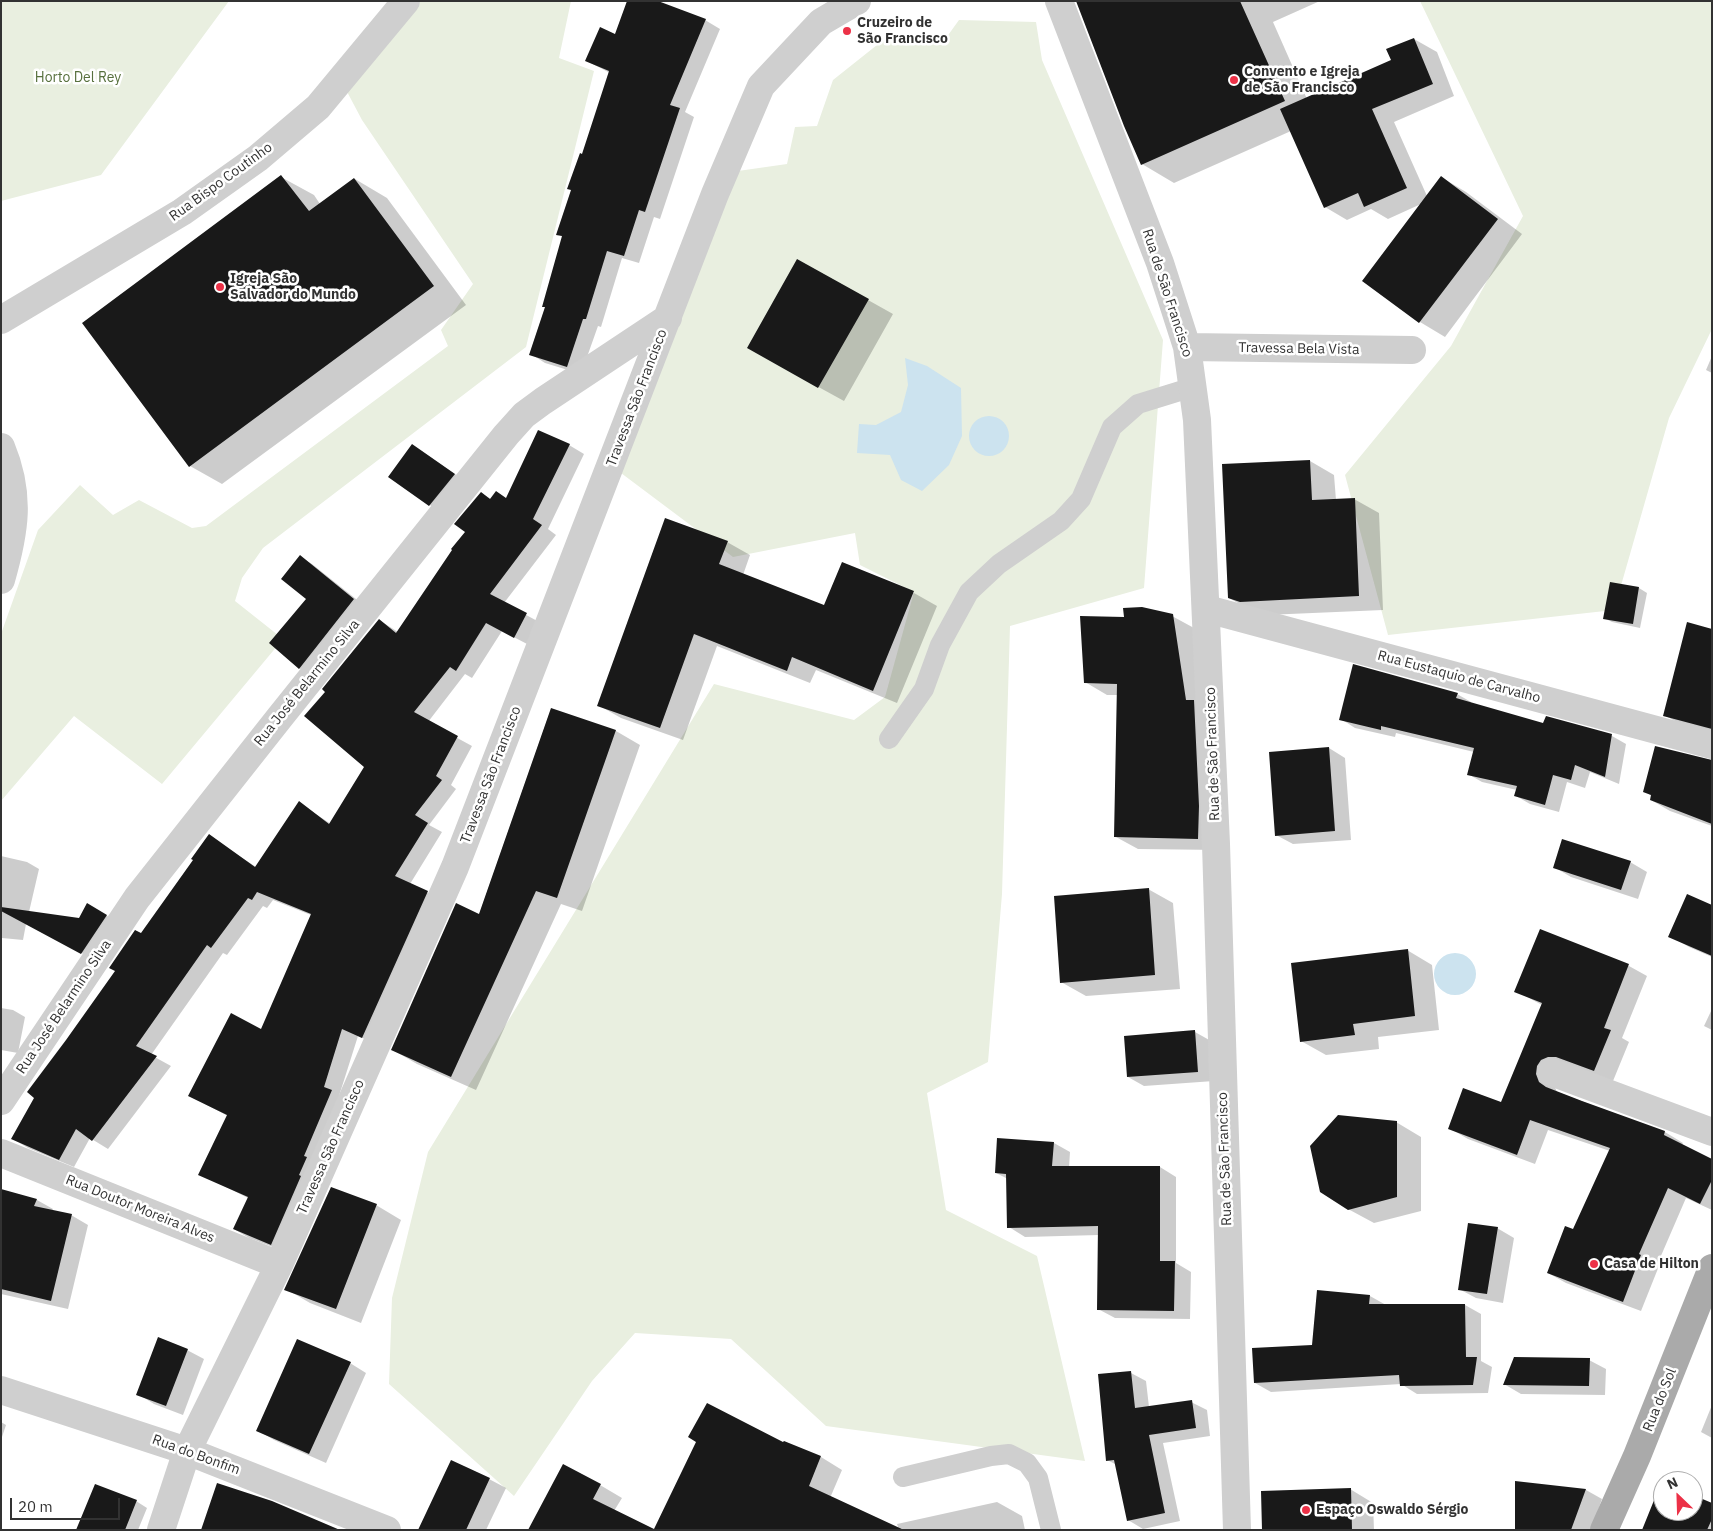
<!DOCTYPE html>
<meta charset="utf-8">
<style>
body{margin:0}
#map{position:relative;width:1713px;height:1531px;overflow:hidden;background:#fff;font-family:"IBM Plex Sans",sans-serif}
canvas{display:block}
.frame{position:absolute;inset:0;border:2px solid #323232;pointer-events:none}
.north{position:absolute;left:1653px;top:1471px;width:50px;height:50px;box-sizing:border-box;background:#fff;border:1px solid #adadad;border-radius:50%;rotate:336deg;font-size:14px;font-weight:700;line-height:20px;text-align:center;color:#323232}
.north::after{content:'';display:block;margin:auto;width:18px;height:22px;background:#ec3147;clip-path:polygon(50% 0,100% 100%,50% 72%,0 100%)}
.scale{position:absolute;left:10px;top:1498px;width:110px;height:22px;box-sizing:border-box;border:2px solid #323232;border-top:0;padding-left:6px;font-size:15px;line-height:18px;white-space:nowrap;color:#323232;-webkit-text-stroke:4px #fff;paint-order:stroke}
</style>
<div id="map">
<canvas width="1713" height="1531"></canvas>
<div class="frame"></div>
<div class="north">N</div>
<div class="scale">20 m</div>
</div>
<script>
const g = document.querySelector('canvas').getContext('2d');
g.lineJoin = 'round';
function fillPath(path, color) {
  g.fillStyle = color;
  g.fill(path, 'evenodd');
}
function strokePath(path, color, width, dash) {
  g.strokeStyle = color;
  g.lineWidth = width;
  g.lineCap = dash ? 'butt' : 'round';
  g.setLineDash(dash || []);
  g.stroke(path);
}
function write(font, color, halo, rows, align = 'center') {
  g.font = font + ' "IBM Plex Sans",sans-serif';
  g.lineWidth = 5;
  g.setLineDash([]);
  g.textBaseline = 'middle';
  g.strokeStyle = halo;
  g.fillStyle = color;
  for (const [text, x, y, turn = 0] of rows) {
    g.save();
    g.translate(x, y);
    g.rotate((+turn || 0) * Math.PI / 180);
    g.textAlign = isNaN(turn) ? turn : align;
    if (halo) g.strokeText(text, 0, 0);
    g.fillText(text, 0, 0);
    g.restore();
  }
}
fillPath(new Path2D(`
 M1 1H229L101 175 1 201Z
 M418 1H571L559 58 594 71 526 347 263 548 242 578 235 601 283 639 162 784 74 716 1 801V634L38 530 80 485 113 515 139 500 192 528 206 526 448 346 441 330 473 284 362 120 344 86Z
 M1420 1H1712V329L1669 418 1614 610 1388 635 1345 475 1451 346 1523 216Z
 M959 20 1036 22 1042 60 1163 340 1144 588 1010 626 1002 894 988 1062 927 1093 946 1210 1037 1256 1085 1461 826 1426 731 1339 635 1333 592 1381 514 1496 389 1384 392 1298 428 1152 714 684 854 720 885 697 914 592 860 565 855 533 733 557 617 470 731 172 787 164 795 127 817 126 833 80 877 45 896 35 941 45Z`), '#e9efe0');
fillPath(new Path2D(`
 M905 358 927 366 961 388 962 436 949 465 922 491 901 480 890 455 857 453 859 424 876 425 901 412 908 385Z
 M969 436a20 20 0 1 1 40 0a20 20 0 1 1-40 0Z
 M1434 974a21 21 0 1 1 42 0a21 21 0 1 1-42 0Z`), '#cce3ef');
fillPath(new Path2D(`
 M1077 1H1320L1273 22 1307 99 1393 61 1414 39 1437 52 1454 96 1394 122 1427 196 1441 177 1466 192 1522 234 1445 337 1420 322 1364 280 1421 204 1388 219 1371 209 1347 220 1325 207 1291 131 1174 183 1142 164Z
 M705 20 720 29 685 112 694 117 660 219 654 217 639 263 622 258 601 327 598 326 581 374 545 363 531 354 546 307 563 237 558 234 610 73 587 61 615 35Z
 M281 177 314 195 320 204 355 179 387 198 466 305 222 484 190 466Z
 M868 300 893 314 844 401 773 362Z
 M1712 356V373L1706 370Z
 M569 445 584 454 548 529 556 535 504 603 541 623 529 645 502 631 472 678 465 674 428 722 472 746 451 785 456 789 429 825 442 832 410 884 442 900 378 1045 358 1036 339 1096 346 1100 286 1252 249 1238 234 1229 248 1198 200 1174 228 1116 205 1104 262 1030 311 915 273 900 267 908 263 906 227 955 223 953 151 1055 171 1066 108 1149 90 1138 74 1167 28 1148 13 1139 67 1041 195 860 209 836 256 867 299 803 331 824 366 766 327 692 379 620 398 632 466 532 481 493 491 499H507Z
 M420 450 462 479 437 510 430 505Z
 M1310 461 1334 475 1336 500 1354 499 1379 513 1383 610 1266 615 1254 612 1229 598Z
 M727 542 750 555 743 575 824 607 842 564 914 593 937 606 897 703 816 670 810 683 717 646 683 740 621 718 598 705Z
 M300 557 312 564 366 607 311 675 299 668 308 598Z
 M1611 584 1639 588 1647 593 1640 628 1612 622 1604 618Z
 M1172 616 1194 628 1220 850 1138 849 1116 837 1118 695H1107L1085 682 1125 618Z
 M1712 630V734L1684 726 1664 715Z
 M1457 694 1471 702V704L1544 725 1546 718 1612 736 1626 744 1619 784 1590 772 1585 788 1567 782 1559 812 1530 804 1516 796 1517 790 1482 782 1468 774 1474 752 1396 733 1395 737 1355 728 1341 719Z
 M551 709 616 731 640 745 582 911 561 904 476 1090 417 1064 393 1050 479 915Z
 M1329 748 1345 758 1351 840 1293 844 1276 835Z
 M1712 761V826L1670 811 1651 800 1652 796 1644 791Z
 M1 856 27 862 39 869 29 912 80 919 87 905 118 922 93 959 26 924 23 940 2 938 1 945Z
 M1630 862 1647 872 1638 899 1571 877 1554 867Z
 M1148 889 1173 903 1180 989 1086 996 1061 982Z
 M1712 906V957L1689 947 1670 936Z
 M1541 930 1629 966 1647 976 1622 1038 1629 1042 1613 1081 1554 1085 1557 1092 1665 1132 1683 1143 1682 1145 1712 1160V1210L1686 1198 1657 1265 1659 1266 1641 1311 1566 1283 1548 1273 1574 1231 1610 1151 1548 1130 1535 1164 1468 1139 1449 1128 1502 1103 1542 1005 1516 991Z
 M1407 950 1432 965 1439 1030 1378 1037 1379 1049 1326 1055 1301 1041Z
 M1 1008 13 1010 25 1017 18 1053 1 1050Z
 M1712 1009V1030L1704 1026Z
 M1195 1032 1211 1041 1214 1081 1144 1086 1128 1077Z
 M1396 1122 1421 1137V1211L1374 1223 1348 1209Z
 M1054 1143 1070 1152 1069 1168 1160 1167 1176 1177V1263L1191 1272 1190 1319 1115 1318 1098 1309 1099 1235 1025 1237 1009 1227 1008 1179 996 1173Z
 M1 1190 37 1200 53 1209 52 1211 71 1215 88 1225 68 1309 1 1294Z
 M376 1205 401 1220 361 1323 310 1303 286 1289Z
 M1497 1228 1514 1238 1503 1303 1476 1298 1459 1289Z
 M1318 1291 1370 1296 1386 1305H1465L1481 1314V1361L1492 1367 1488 1393 1417 1394 1401 1384 1271 1392 1255 1383 1313 1346Z
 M187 1350 204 1359 183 1415 154 1404 138 1394Z
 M1589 1360 1606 1369 1605 1395 1521 1394 1504 1384Z
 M350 1363 366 1373 326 1463 274 1440 257 1430Z
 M1131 1373 1146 1381 1149 1407 1191 1402 1207 1410 1210 1436 1163 1443 1180 1521 1143 1529 1128 1520 1117 1465 1107 1460Z
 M1712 1405V1438L1701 1432Z
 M1 1422 6 1425 1 1440Z
 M784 1442 821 1457 842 1470 830 1498 655 1530Z
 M489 1479 506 1488 486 1530H437Z
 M1516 1483 1586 1490 1602 1499 1591 1530H1516Z
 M600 1485 622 1498 614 1511 529 1530Z
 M1350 1489 1373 1503 1374 1530H1263Z
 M1663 1490V1511H1693V1504L1712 1513V1530H1644Z
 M136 1501 147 1508 138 1530H78Z
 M997 1502 1022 1516 1025 1530H899L897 1524Z`), '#0003');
fillPath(new Path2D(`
 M627 1H658L706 19 670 105 680 108 645 212 639 210 624 256 607 251 586 319H583L567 367 529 355 545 307H542L562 236 556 235 571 190 567 189 580 153 582 154 609 71 585 61 600 27 615 34Z
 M1076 1H1240L1285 101 1141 165 1124 126Z
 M1414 38 1433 84 1372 109 1407 188 1364 207 1358 193 1324 208 1280 109 1391 60 1386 49Z
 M281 175 309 211 354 178 434 286 189 467 82 323Z
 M1441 176 1498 219 1419 323 1362 281Z
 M797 259 869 299 818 388 747 348Z
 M538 430 570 444 533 519 542 525 490 594 527 613 514 638 486 623 456 671 450 667 414 712 458 736 436 776 442 780 415 815 428 823 395 876 428 891 362 1038 342 1029 324 1087 332 1090 304 1156 307 1157 299 1175 301 1176 271 1245 233 1229 248 1197 198 1175 227 1115 188 1096 231 1013 261 1029 311 914 257 892 252 900 248 898 211 948 207 945 136 1046 157 1056 92 1141 76 1129 59 1160 11 1139 34 1098 27 1092 66 1040 115 971 109 968 135 930 141 933 193 860 191 859 209 834 255 867 299 801 329 824 364 767 304 716 325 692 322 689 379 619 396 633 452 550 451 549 465 532 454 524 481 492 490 499 496 491 506 498Z
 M412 444 455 474 429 506 388 477Z
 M1310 460 1312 500 1355 498 1359 596 1240 602 1228 598 1222 464Z
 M665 518 728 541 719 564 824 605 842 562 914 591 873 691 792 657 787 671 694 634 660 728 597 706Z
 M300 555 354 599 299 669 269 643 306 599 281 579Z
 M1610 582 1639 587 1633 624 1603 619Z
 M1142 607 1173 614 1186 700H1194L1199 806 1198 839 1114 837 1117 684 1084 683 1080 616 1124 617 1123 608Z
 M1687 622 1712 629V729L1663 716Z
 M1353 664 1458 693 1456 698 1543 723 1546 716 1612 734 1605 777 1575 765 1571 780 1553 775 1545 805 1514 796 1517 786 1467 775 1474 748 1381 726V730L1339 720Z
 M551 708 616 730 557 898 536 891 451 1077 391 1050 456 903 479 914Z
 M1655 746 1712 760V824L1650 800 1651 795 1643 792Z
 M1329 747 1335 831 1275 836 1269 752Z
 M1562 839 1631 861 1621 890 1553 868Z
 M1149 888 1155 975 1060 983 1054 896Z
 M1687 894 1712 905V956L1668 937Z
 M87 903 107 915 81 954 1 911V907L79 918Z
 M1540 929 1629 964 1604 1028 1611 1030 1594 1071 1556 1057H1548L1541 1060 1537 1066 1536 1074 1539 1082 1546 1087 1582 1101 1665 1131 1664 1135 1712 1159V1180L1700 1204 1668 1188 1639 1254 1641 1255 1623 1302 1547 1273 1565 1226 1573 1229 1610 1148 1530 1120 1517 1155 1448 1129 1463 1088 1501 1102 1542 1003 1514 992Z
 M1408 949 1415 1016 1353 1024 1355 1035 1300 1042 1291 963Z
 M1195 1030 1198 1072 1127 1077 1124 1036Z
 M1338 1115 1397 1121V1197L1348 1210 1320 1192 1310 1146Z
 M997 1138 1054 1142 1052 1166H1160V1261H1175L1174 1311 1097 1310 1098 1226 1007 1228 1006 1174 995 1173Z
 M331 1187 377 1204 336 1309 284 1290Z
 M1 1189 37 1199 34 1206 72 1214 51 1301 1 1289Z
 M1468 1223 1498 1227 1487 1294 1458 1290Z
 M1317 1290 1370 1295 1369 1304H1465L1466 1357H1477L1473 1385 1400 1386 1399 1375 1254 1383 1252 1348 1312 1345Z
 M158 1337 188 1349 166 1406 136 1395Z
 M297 1339 351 1362 309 1454 256 1431Z
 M1514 1357 1590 1358 1589 1386 1503 1385Z
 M1131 1371 1135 1408 1192 1400 1196 1428 1149 1435 1165 1513 1127 1521 1114 1460 1106 1461 1098 1374Z
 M707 1403 783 1442 784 1441 821 1456 809 1486 904 1530H528L563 1464 601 1484 593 1499 654 1529 696 1442 688 1437Z
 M451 1460 490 1478 466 1530H418Z
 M1515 1481 1586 1489 1571 1530H1515Z
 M217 1483 272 1501 340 1530H201Z
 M1661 1483H1663V1511H1693V1495L1712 1503V1519L1707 1530H1642Z
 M95 1484 137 1500 125 1530H76Z
 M1351 1488 1352 1530H1262L1261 1491Z`), '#191919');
strokePath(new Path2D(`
 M889 739 924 689 940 645 969 592 999 564 1061 521 1081 499 1112 427 1138 404 1193 387
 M903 1477 991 1456 1009 1454 1027 1463 1038 1478 1051 1530`), '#cfcfcf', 20);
strokePath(new Path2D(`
 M1059 1 1160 263 1187 347 1197 420 1216 844 1237 1530
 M1 320 182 212 258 158 318 107 406 1
 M1187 347 1412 350
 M1 447C21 495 15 531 1 580
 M1207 609 1712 745
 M1551 1072 1712 1132
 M1 1101 137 898 280 717 506 435 524 415 543 401 668 318
 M1 1153 279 1265
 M1 1390 187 1451 387 1530
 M161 1530 187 1451 279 1265 455 867 715 194 761 86 821 22 857 1`), '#cfcfcf', 28);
strokePath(new Path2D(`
 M1604 1530 1637 1456 1712 1268`), '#aaa', 28);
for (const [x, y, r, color] of [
 [847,31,5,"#ec3147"],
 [1234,80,5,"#ec3147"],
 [220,287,5,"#ec3147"],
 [1594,1264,5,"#ec3147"],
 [1306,1510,5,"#ec3147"]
]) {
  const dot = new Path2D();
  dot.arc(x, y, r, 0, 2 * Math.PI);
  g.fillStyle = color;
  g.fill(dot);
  strokePath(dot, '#fff', 2);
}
write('bold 14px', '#323232', '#fff', [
 ["Cruzeiro de",857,23],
 ["São Francisco",857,39],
 ["Convento e Igreja",1244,72],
 ["de São Francisco",1244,88],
 ["Igreja São",230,279],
 ["Salvador do Mundo",230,295],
 ["Casa de Hilton",1604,1264],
 ["Espaço Oswaldo Sérgio",1316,1510]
], 'left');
write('14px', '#57703d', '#fff', [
 ["Horto Del Rey",78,78]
]);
write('14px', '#323232', '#fff', [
 ["Rua Bispo Coutinho",221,182,-36],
 ["Rua de São Francisco",1167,293,72],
 ["Travessa Bela Vista",1299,349,1],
 ["Travessa São Francisco",637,398,-69],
 ["Rua Eustaquio de Carvalho",1459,677,15],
 ["Rua José Belarmino Silva",307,683,-51],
 ["Rua de São Francisco",1213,754,-92],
 ["Travessa São Francisco",491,775,-69],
 ["Rua José Belarmino Silva",64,1007,-56],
 ["Travessa São Francisco",331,1147,-66],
 ["Rua de São Francisco",1225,1159,-92],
 ["Rua Doutor Moreira Alves",140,1209,22],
 ["Rua do Sol",1660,1400,-68],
 ["Rua do Bonfim",196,1455,20]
]);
</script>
